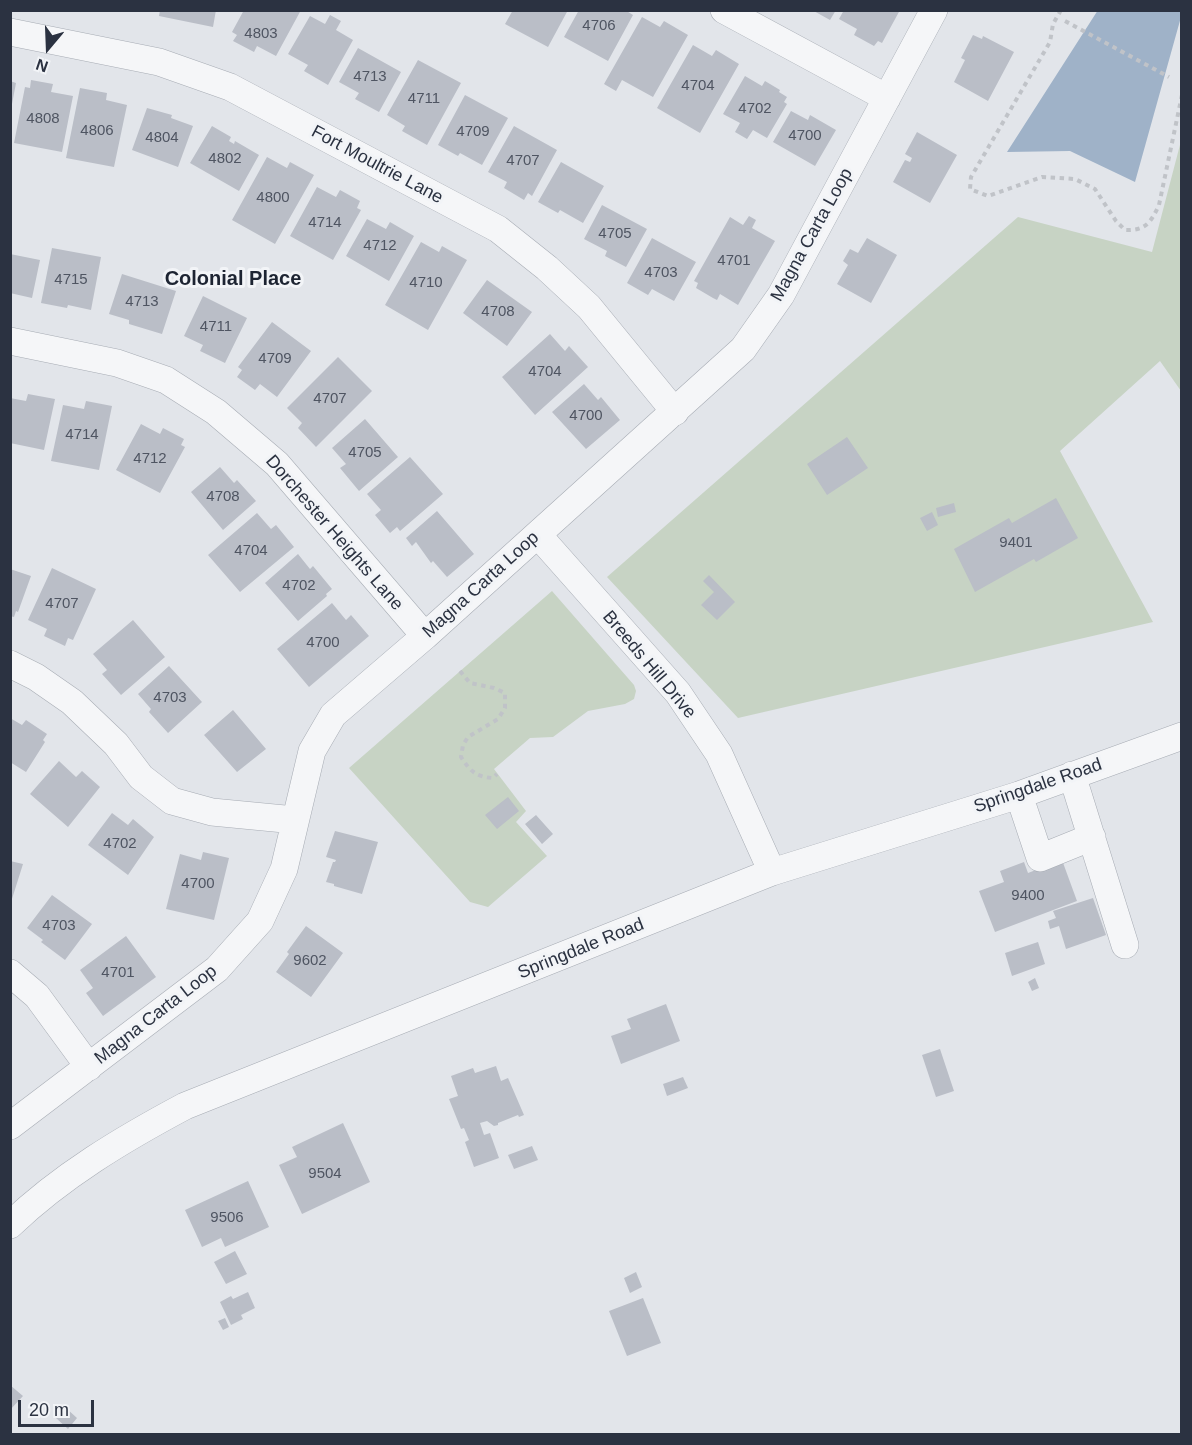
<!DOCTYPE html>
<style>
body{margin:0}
#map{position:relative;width:1192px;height:1445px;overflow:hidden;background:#e2e5ea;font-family:Helvetica,sans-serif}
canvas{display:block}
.frame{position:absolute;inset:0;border:12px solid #2b3241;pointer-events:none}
.north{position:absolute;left:18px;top:18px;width:60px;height:60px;-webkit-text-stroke:4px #f2f4f7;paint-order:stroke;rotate:199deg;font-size:16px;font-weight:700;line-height:24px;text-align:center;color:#2b3241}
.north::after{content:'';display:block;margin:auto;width:21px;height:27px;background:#2b3241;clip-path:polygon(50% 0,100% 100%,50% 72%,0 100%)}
.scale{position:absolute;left:18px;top:1400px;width:76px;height:27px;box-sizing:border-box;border:3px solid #2b3241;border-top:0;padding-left:8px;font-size:18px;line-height:21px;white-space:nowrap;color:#2b3241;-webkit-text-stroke:4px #f2f4f7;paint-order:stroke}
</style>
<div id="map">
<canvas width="1192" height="1445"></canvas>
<div class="frame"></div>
<div class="north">N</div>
<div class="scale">20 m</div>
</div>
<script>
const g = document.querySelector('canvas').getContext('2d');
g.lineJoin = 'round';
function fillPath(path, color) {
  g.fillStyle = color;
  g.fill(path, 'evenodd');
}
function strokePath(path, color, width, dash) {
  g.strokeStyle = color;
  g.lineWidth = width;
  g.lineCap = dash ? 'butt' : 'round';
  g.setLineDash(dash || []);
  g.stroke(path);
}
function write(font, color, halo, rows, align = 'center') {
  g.font = font + ' Helvetica,sans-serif';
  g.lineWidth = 6;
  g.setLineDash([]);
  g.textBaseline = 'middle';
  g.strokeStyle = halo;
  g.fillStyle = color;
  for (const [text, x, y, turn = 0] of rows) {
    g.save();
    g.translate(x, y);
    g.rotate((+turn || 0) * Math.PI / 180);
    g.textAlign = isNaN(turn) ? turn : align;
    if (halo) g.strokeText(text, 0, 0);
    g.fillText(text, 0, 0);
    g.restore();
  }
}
fillPath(new Path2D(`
 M1181 141V391L1160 361 1060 451 1153 622 738 718 607 577 1018 217 1152 252Z
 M552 591 634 685 636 691 634 699 625 704 588 711 553 737 530 738 494 769 526 811 516 822 547 856 488 907 470 902 349 768Z`), '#c7d3c4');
fillPath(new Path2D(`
 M1098 10 1181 11V17L1135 182 1070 151 1007 152Z`), '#9fb2c8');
fillPath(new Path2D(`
 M160 10H216L213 27 159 16Z
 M244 10H301L276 56 257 46 254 52 233 41 237 35 232 32Z
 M513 10H568L548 47 505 24Z
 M579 10H625L633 15 608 61 564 37Z
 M812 10H836L830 20Z
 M844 10H900L882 43 878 41 874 46 854 35 857 29 839 19Z
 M330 15 341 21 336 30 353 40 328 85 304 71 308 65 288 54 310 16 325 24Z
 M642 17 660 27 664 21 688 35 653 97 622 80 616 91 604 84Z
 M973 35 982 39 983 36 1014 52 988 101 954 82 965 60 961 58Z
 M693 45 712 56 716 50 739 64 700 133 657 108Z
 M358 48 401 72 379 112 355 99 359 93 339 82Z
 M418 60 461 83 427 145 402 131 405 126 387 115Z
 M745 76 762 86 765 81 780 90 779 92 787 97 784 102 787 104 767 138 753 130 747 139 735 132 740 123 723 114Z
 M31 80 53 84 51 92 73 96 62 152 14 143 25 87 30 88Z
 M10 81 16 83 12 104H10Z
 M80 88 107 93 106 100 127 105 114 167 66 158Z
 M465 95 508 118 482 165 460 153 458 156 438 145Z
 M147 108 172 115 171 118 193 126 178 167 132 150Z
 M791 111 808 120 810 115 836 130 815 166 773 142Z
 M212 126 231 137 229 141 234 144 235 141 259 155 239 191 190 163Z
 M514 126 557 150 532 196 528 193 524 200 504 188 507 182 488 172Z
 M917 132 957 155 930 203 893 182 905 160 910 162 912 158 905 154Z
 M267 157 287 168 290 162 314 175 275 244 232 220Z
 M561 162 604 186 583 223 560 210 558 213 538 202Z
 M317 187 336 197 340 190 360 201 357 208 361 210 333 260 290 236Z
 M602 205 647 229 626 267 605 256 607 251 584 239Z
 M749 216 756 220 752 228 775 241 738 305 720 294 717 300 713 298 696 288 698 283 694 281 730 217 743 225Z
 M367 219 386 229 390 222 414 236 389 281 346 256Z
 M652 238 696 262 674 301 652 289 648 295 627 283Z
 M867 238 897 255 871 303 837 284 848 265 843 261 850 249 858 253Z
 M421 242 439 252 442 246 467 260 428 330 385 305Z
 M52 248 101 257 91 310 68 305 67 308 41 303Z
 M10 254 40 260 32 298 10 293Z
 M122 274 176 291 162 334 129 324V320L109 314Z
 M487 280 532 312 507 346 463 313Z
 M203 296 247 318 225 363 200 351 203 345 184 336Z
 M272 322 311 351 277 397 260 384 255 390 237 377 242 370 238 367Z
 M550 334 565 351 569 346 588 367 535 415 502 377Z
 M338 357 372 391 316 447 298 428 302 423 287 408Z
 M584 384 598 400 601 397 620 420 586 449 552 412Z
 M28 394 55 399 44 450 10 443V398L26 401Z
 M86 401 112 406 99 470 51 461 63 405 84 409Z
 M365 419 398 457 359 491 340 468 346 464 332 448Z
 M141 424 160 434 163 428 184 439 181 445 185 447 160 493 116 470Z
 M847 437 868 468 827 495 807 464Z
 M410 457 443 494 400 531 397 527 390 533 375 515 381 510 367 494Z
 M220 467 234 483 237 480 256 501 223 530 191 492Z
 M1056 498 1078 538 1036 562 1034 559 975 592 954 549 1009 518 1012 523Z
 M954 503 956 512 938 517 936 508Z
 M437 511 474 554 447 577 433 561 431 563 416 542 412 546 406 538Z
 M932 512 938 525 927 531 920 518Z
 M257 513 271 529 276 525 294 547 240 592 208 555Z
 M298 554 310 569 313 566 332 589 326 594 327 596 298 621 265 583Z
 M52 568 96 589 73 640 68 638 65 646 44 636 47 629 28 620Z
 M10 569 31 576 18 612 16 611 14 617 10 616Z
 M709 575 735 602 717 620 701 605 714 592 703 581Z
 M332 603 346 620 351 615 369 636 309 687 277 649Z
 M133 620 165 657 121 695 102 674 107 670 93 654Z
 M169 666 202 702 168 733 149 712 151 709 138 694Z
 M233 710 266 749 237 772 204 735Z
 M10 718 22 725 26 720 47 734 43 740 45 742 26 772 10 762Z
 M59 761 76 777 82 771 100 787 68 827 30 794Z
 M508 797 519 811 497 829 485 815Z
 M112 813 128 825 133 819 154 837 128 875 88 845Z
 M536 815 553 834 542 844 525 824Z
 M335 831 378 842 362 894 334 886V884L326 882 333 862H335L336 860 326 857Z
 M203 852 229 858 214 920 166 909 180 854 201 860Z
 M1062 860 1077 901 995 932 979 891 1004 882 1000 871 1024 862 1028 873Z
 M10 861 23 864 11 902H10Z
 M52 895 92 924 65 960 41 942 43 940 27 928Z
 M1093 898 1106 935 1066 949 1059 926 1050 929 1048 921 1056 918 1053 911Z
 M306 926 343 953 311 997 276 972 289 954 287 952Z
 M126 936 156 977 103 1016 86 993 93 988 80 970Z
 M1038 942 1045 964 1012 976 1005 953Z
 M1035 978 1039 988 1032 991 1028 982Z
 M666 1004 680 1041 621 1064 611 1036 631 1029 627 1019Z
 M940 1049 954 1091 936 1097 922 1055Z
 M496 1066 501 1081 508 1078 524 1115 519 1117 518 1115 498 1123V1125L494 1126 487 1121 480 1123 484 1135 490 1133 499 1158 474 1167 465 1142 469 1140 464 1128 461 1129 449 1099 458 1096 451 1076 473 1068 475 1073Z
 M683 1077 688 1088 667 1096 663 1084Z
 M343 1123 370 1182 302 1214 279 1165 297 1157 292 1147Z
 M532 1146 538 1160 514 1169 508 1155Z
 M248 1181 269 1227 225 1247 221 1238 202 1247 185 1210Z
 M235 1251 247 1274 226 1284 214 1262Z
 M636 1272 642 1287 630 1293 624 1278Z
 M248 1292 255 1308 241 1315 243 1319 231 1325 220 1302 231 1296 233 1299Z
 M643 1298 661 1343 627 1356 609 1311Z
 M225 1318 229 1327 223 1330 218 1321Z
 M10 1385 23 1396 10 1410Z
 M66 1408 77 1418 68 1429 56 1418Z`), '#babec7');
const minor = new Path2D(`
 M724 10 887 98
 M10 32 159 62 230 87 498 229 547 268 589 307 675 412
 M10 341 117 363 166 380 216 412 277 464 425 636
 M538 535 678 693 719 754 772 872
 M10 664 36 677 72 702 116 744 141 777 172 801 212 812 295 820
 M1072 775 1125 945
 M1019 795 1040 858 1092 837
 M10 973 37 996 89 1067
 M10 1126 217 969 260 921 284 869 312 751 333 715 425 636 743 349 781 295 934 10
 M10 1225C61 1176 123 1139 185 1106L772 872 1019 795 1182 736`);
strokePath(minor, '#a7acb4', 28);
strokePath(new Path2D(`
 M1061 10 1053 24 1050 42 971 177 970 189 988 196 1042 177 1075 179 1095 189 1116 221 1125 230C1146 231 1151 222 1159 205L1182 95
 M1065 21 1169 77
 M460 671 470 683 494 688 505 693V708L498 719 468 737 463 745 461 757C470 771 476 777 493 778L497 774`), '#c0c3c8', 4, [4.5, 4.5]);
strokePath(minor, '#f5f6f8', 27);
write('15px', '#4f5562', null, [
 ["4706",599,26],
 ["4803",261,34],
 ["4713",370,77],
 ["4704",698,86],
 ["4711",424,99],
 ["4702",755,109],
 ["4808",43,119],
 ["4806",97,131],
 ["4709",473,132],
 ["4700",805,136],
 ["4804",162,138],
 ["4802",225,159],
 ["4707",523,161],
 ["4800",273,198],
 ["4714",325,223],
 ["4705",615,234],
 ["4712",380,246],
 ["4701",734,261],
 ["4703",661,273],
 ["4715",71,280],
 ["4710",426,283],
 ["4713",142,302],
 ["4708",498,312],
 ["4711",216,327],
 ["4709",275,359],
 ["4704",545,372],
 ["4707",330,399],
 ["4700",586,416],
 ["4714",82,435],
 ["4705",365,453],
 ["4712",150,459],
 ["4708",223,497],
 ["9401",1016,543],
 ["4704",251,551],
 ["4702",299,586],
 ["4707",62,604],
 ["4700",323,643],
 ["4703",170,698],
 ["4702",120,844],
 ["4700",198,884],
 ["9400",1028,896],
 ["4703",59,926],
 ["9602",310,961],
 ["4701",118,973],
 ["9504",325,1174],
 ["9506",227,1218]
]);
write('18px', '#2b3241', '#f2f4f7', [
 ["Fort Moultrie Lane",377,165,28],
 ["Magna Carta Loop",812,235,-61],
 ["Dorchester Heights Lane",334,533,49],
 ["Magna Carta Loop",481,585,-42],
 ["Breeds Hill Drive",649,665,50],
 ["Springdale Road",1038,786,-19],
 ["Springdale Road",581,949,-22],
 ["Magna Carta Loop",156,1015,-38]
]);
write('bold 20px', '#1d2432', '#f2f4f7', [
 ["Colonial Place",233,279]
]);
</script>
